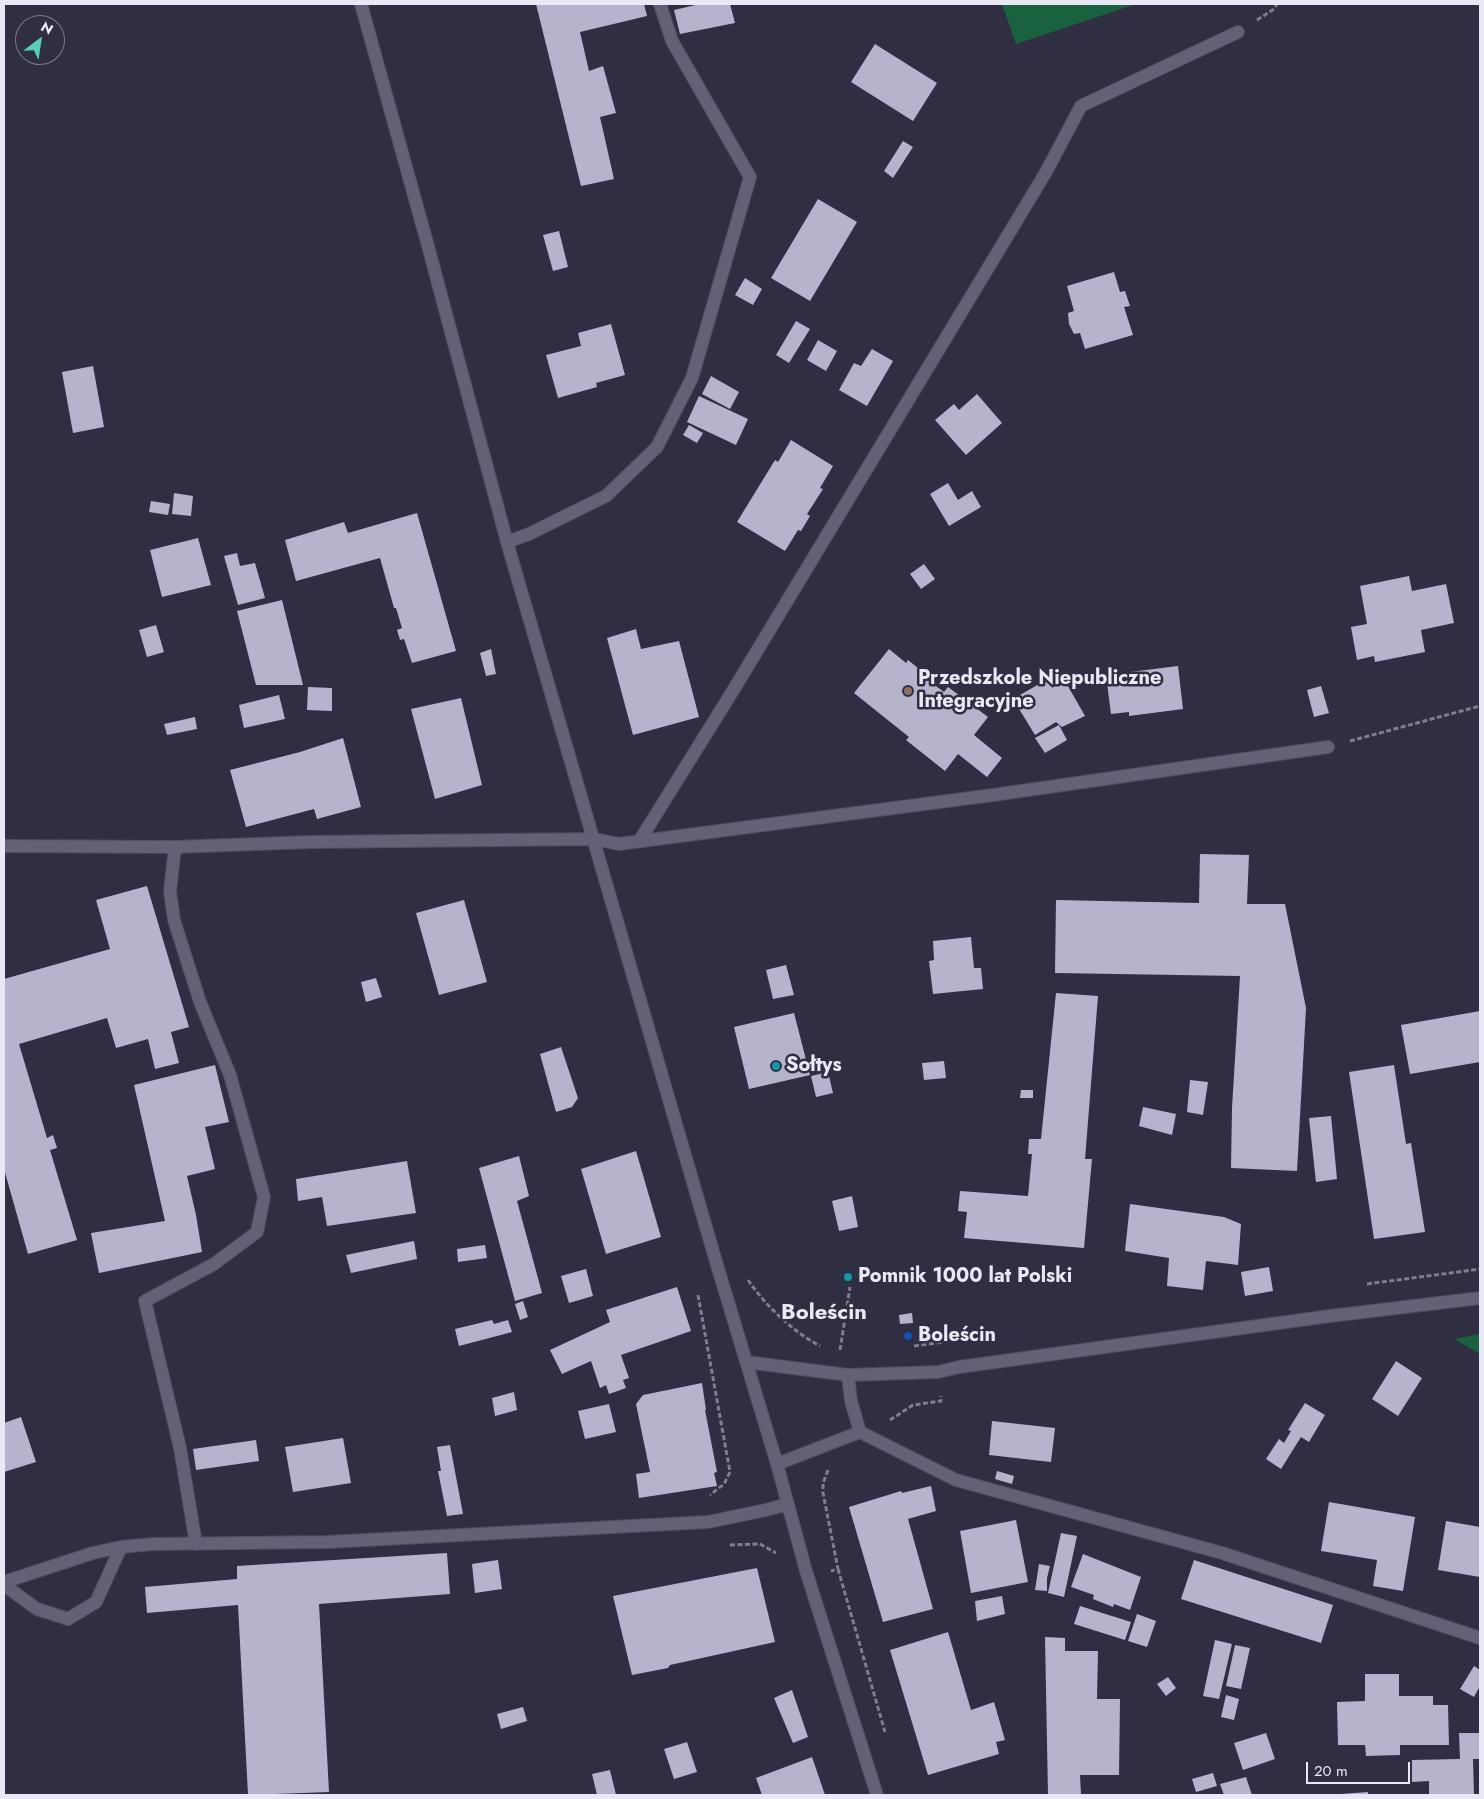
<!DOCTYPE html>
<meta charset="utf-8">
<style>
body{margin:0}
#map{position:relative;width:1484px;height:1799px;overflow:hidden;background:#302e42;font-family:Jost,sans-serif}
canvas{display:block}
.frame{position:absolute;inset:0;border:5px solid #e9e8f5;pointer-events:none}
.north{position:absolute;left:15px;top:15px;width:50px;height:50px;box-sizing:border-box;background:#302e42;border:1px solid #7a788a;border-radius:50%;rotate:31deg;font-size:14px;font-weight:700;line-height:20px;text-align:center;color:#e9e8f5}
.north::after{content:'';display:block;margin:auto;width:18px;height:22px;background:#59cebe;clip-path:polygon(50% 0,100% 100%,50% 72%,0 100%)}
.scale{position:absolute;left:1306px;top:1762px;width:104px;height:22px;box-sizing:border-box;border:2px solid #e9e8f5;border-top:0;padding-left:6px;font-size:15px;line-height:18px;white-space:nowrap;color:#e9e8f5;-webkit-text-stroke:4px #302e42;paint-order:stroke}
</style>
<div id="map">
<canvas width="1484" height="1799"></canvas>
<div class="frame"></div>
<div class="north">N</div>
<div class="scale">20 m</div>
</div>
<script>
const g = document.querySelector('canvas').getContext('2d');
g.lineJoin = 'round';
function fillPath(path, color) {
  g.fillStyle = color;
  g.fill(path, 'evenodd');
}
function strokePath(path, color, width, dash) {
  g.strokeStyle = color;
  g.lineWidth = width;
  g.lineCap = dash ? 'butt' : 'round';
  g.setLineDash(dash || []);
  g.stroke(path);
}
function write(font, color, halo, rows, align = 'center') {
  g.font = font + ' Jost,sans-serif';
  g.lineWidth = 5;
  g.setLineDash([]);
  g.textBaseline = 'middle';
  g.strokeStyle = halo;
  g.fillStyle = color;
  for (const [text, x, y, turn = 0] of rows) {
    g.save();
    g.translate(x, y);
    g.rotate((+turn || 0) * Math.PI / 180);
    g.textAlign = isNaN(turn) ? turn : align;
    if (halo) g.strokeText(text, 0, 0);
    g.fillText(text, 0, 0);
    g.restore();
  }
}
fillPath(new Path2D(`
 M1002 4H1136L1016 44Z
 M1480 1334V1354L1454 1339Z`), '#1a613f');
fillPath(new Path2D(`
 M536 4H644L647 16 580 32 589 71 603 66 616 113 600 117 614 179 581 186Z
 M700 4H730L735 23 680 34 674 10Z
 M875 44 937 83 913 121 851 82Z
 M903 141 913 147 893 178 884 171Z
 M818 199 857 222 810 301 771 278Z
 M559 231 568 267 553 271 543 235Z
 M1114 272 1120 292 1125 291 1130 306 1124 307 1133 335 1085 349 1080 333 1074 334 1069 324 1068 313 1074 311 1067 286Z
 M745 278 762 289 753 305 735 295Z
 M796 321 810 329 789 363 776 355Z
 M611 324 625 375 596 383 597 387 558 398 546 355 581 346 578 333Z
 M818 340 837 351 826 371 807 360Z
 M872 349 893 361 867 406 839 390 854 363 861 366Z
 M93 366 104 427 73 433 62 372Z
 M711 376 739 392 730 409 702 394Z
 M977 394 1002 423 966 455 935 420 954 404 959 410Z
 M699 396 748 419 736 445 687 422Z
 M689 425 703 433 697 443 683 435Z
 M791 440 833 466 820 488 823 489 807 514 810 516 801 531 798 530 785 551 737 522 775 460 778 462Z
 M948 483 958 500 972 491 981 507 949 526 930 494Z
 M174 493 193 496 191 516 172 514Z
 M151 501 170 504 168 515 149 512Z
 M417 513 456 651 412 663 404 639 400 640 397 630 402 628 396 608H394L380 558 296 581 285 540 344 522 348 533Z
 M198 538 211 585 162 597 150 550Z
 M237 553 240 566 255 563 265 598 238 605 224 556Z
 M924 564 935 579 921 589 910 574Z
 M1409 576 1412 591 1446 584 1454 623 1421 630 1425 652 1375 662 1374 656 1357 660 1351 627 1367 624 1360 586Z
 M282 600 303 685H256L237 611Z
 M156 625 164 652 147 657 139 630Z
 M636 629 641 649 679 641 699 717 633 735 607 638Z
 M491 649 496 674 486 676 480 653Z
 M889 649 906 663 908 660 923 672 921 675 944 692 948 687 988 717 974 735 1002 758 987 777 958 754 945 771 906 740 909 737 854 693Z
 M1178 666 1183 709 1129 716V712L1111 714 1106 675Z
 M1060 672 1085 716 1062 727 1056 722 1035 735 1013 699Z
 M1321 686 1329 713 1314 717 1307 690Z
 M308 687 332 688V711L307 710Z
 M279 695 285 719 244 728 239 705Z
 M461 698 482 785 435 799 411 709Z
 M195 717 197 729 167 735 164 724Z
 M1059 725 1067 740 1045 753 1035 738Z
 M343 738 361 807 317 819 314 809 246 827 230 770 300 752Z
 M1200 854 1249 855 1247 904H1285L1306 1008 1297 1171 1231 1168 1232 1108 1240 976 1055 973 1056 900 1199 903Z
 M147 886 189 1027 171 1032 179 1063 155 1069 148 1039 116 1048 107 1018 19 1044 47 1138 53 1135 57 1148 50 1150 77 1240 28 1254 4 1169V979L110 949 96 900Z
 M464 900 487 982 439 995 416 913Z
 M971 937 974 968H981L983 989 933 994 929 961 934 960 933 941Z
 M786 965 794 995 773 999 766 970Z
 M376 978 382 997 366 1002 361 982Z
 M1056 993 1098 996 1085 1159H1092L1084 1248 964 1238 967 1212 958 1211 960 1191 1028 1196 1032 1154H1028L1029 1139H1041Z
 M1480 1011V1062L1410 1074 1401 1025Z
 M794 1013 810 1075 749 1089 734 1027Z
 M561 1047 578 1098 572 1107 556 1112 540 1054Z
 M944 1061 946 1078 924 1080 922 1063Z
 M215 1065 229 1122 205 1127 215 1169 187 1176 196 1215 202 1252 99 1273 91 1233 165 1221 134 1085Z
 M1394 1065 1406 1144 1411 1143 1425 1232 1374 1239 1349 1072Z
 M828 1072 833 1093 816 1097 811 1076Z
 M1190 1080 1208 1082 1203 1115 1187 1112Z
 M1021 1090H1033V1098H1020Z
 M1143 1107 1176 1114 1172 1135 1139 1126Z
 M1331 1116 1337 1179 1316 1182 1309 1118Z
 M636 1151 661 1237 606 1254 581 1169Z
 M519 1156 529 1196 517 1201 542 1293 515 1301 479 1168Z
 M407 1161 416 1213 327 1226 322 1197 298 1201 296 1179Z
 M852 1196 858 1227 839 1231 832 1201Z
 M1130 1204 1224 1217 1241 1224 1238 1265 1206 1261 1203 1290 1167 1286 1169 1258 1125 1251Z
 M414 1241 417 1259 351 1273 346 1255Z
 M485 1245 487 1258 458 1262 457 1249Z
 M1269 1267 1273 1291 1245 1296 1241 1272Z
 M586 1269 593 1296 569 1303 561 1276Z
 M677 1287 691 1331 621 1355 629 1378 623 1380 626 1388 609 1394 606 1385 600 1388 591 1361 562 1374 550 1350 610 1322 606 1310Z
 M523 1301 528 1317 520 1320 515 1304Z
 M912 1313 913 1323 900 1324 899 1315Z
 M492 1320 494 1324 508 1320 512 1332 459 1346 455 1329Z
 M1396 1361 1422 1378 1398 1416 1372 1399Z
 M702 1383 706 1410H705L717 1472 714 1473 717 1486 639 1498 636 1474 650 1472 636 1404 643 1395Z
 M514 1392 517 1410 495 1416 492 1398Z
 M1305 1403 1325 1415 1309 1442 1301 1437 1281 1469 1266 1459 1279 1439 1284 1443 1291 1431 1288 1430Z
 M609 1404 616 1432 585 1439 578 1411Z
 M21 1417 36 1462 4 1472V1423Z
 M992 1421 1055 1428 1051 1462 989 1455Z
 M343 1438 351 1483 293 1492 285 1447Z
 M256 1440 259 1461 196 1470 193 1449Z
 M450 1445 463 1514 447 1516 438 1471H441L437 1447Z
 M997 1471 1014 1476 1012 1484 995 1479Z
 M931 1486 936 1511 908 1519 933 1609 883 1622 849 1507 901 1491 902 1493Z
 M1329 1502 1415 1517 1403 1591 1373 1586 1377 1560 1321 1551Z
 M1016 1520 1028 1582 971 1593 960 1531Z
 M1446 1521 1480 1527V1577L1438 1570Z
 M1061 1533 1077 1536 1064 1597 1048 1593Z
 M447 1553 450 1594 319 1604 329 1792 248 1795 238 1605 147 1613 145 1587 237 1579V1566Z
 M1083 1554 1141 1577 1130 1610 1114 1604 1113 1607 1093 1599 1094 1595 1071 1587Z
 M498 1560 502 1589 475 1593 472 1564Z
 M1194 1560 1333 1605 1321 1643 1181 1599Z
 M1039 1564 1050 1566 1047 1578V1591L1035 1590Z
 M757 1568 775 1642 670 1665 668 1668 632 1675 613 1596Z
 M1002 1596 1005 1614 977 1621 975 1601Z
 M1080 1606 1131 1622 1125 1640 1074 1624Z
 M1137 1614 1156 1621 1147 1647 1128 1641Z
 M948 1632 971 1710 994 1702 1005 1740 996 1742 999 1754 928 1775 890 1650Z
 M1045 1637 1065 1638V1651H1098L1097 1699H1120L1119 1775H1080L1081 1795H1048Z
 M1215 1640 1232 1644 1219 1699 1203 1696Z
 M1235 1645 1250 1648 1241 1689 1226 1686Z
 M1474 1666 1480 1670V1686L1474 1697 1460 1689Z
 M1365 1674H1399V1696H1433V1705H1448L1449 1745H1400V1755L1366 1756 1365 1745H1338L1337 1702 1365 1701Z
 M1168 1677 1176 1688 1166 1696 1157 1684Z
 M792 1690 808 1737 793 1743 774 1698Z
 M1226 1695 1239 1699 1234 1720 1221 1717Z
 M523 1707 527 1721 501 1729 497 1714Z
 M1266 1733 1275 1759 1243 1770 1234 1743Z
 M1459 1733H1479L1480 1759H1473L1474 1795H1429V1781L1412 1782V1760L1460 1759Z
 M687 1742 697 1772 674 1779 664 1749Z
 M812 1757 825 1795H762L756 1778Z
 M610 1770 616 1795H597L592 1774Z
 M1213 1773 1217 1786 1196 1792 1192 1779Z
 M1246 1777 1252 1795H1224L1220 1784Z
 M1368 1792V1795H1341V1794Z`), '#b6b4cd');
const lane = new Path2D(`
 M175 847 170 891 174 920 200 1002 230 1075 264 1197 257 1232 214 1264 145 1301 180 1448 196 1544`);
const street = new Path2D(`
 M507 542 529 534 606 496 657 447 692 378 750 177 672 41 660 4
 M640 840 734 689 1046 172 1081 106 1238 32
 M4 846 175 847 311 842 594 839 619 844 993 795 1328 747
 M848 1375 851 1401 860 1432 956 1480 1222 1553 1480 1638
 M777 1464 860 1432
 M4 1582 93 1553 121 1547 153 1544 327 1542 708 1522 766 1510 788 1504
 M4 1585 37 1609 68 1619 96 1602 121 1547`);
const secondary = new Path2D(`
 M361 4 428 246 507 542 717 1265 777 1464 806 1571 877 1795
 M746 1362 848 1375 938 1372 959 1367 1330 1316 1480 1298`);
strokePath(lane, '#4e4d5d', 14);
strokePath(street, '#4e4d5d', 14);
strokePath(secondary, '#4e4d5d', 14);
strokePath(new Path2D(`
 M1257 20 1274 9 1277 4
 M1350 741 1480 706
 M748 1280C766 1306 792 1331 820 1346
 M1367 1284 1480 1269
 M698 1295 730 1472 724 1484 710 1495
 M914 1346 957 1340
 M840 1350 850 1287
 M890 1420 913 1405 941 1401V1396
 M828 1470 823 1483V1493L838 1569 831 1571
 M730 1545 760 1544 776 1553
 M838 1569 885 1732`), '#7f7d8e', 3, [5, 2.5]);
strokePath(lane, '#636177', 12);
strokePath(street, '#636177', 12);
strokePath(secondary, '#636177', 12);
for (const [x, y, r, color] of [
 [908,691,5,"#8d6e63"],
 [776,1066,5,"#0f9aa8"],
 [848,1277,5,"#0f9aa8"],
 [908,1336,5,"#1a4fb4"]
]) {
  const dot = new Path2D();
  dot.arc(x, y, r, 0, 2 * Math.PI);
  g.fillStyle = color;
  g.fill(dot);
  strokePath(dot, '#302e42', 2);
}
write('bold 20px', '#e9e8f5', '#302e42', [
 ["Przedszkole Niepubliczne",918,679],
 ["Integracyjne",918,702],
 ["Sołtys",786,1066],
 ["Pomnik 1000 lat Polski",858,1277],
 ["Boleścin",918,1336]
], 'left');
write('bold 22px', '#e9e8f5', '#302e42', [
 ["Boleścin",824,1314]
]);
</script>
